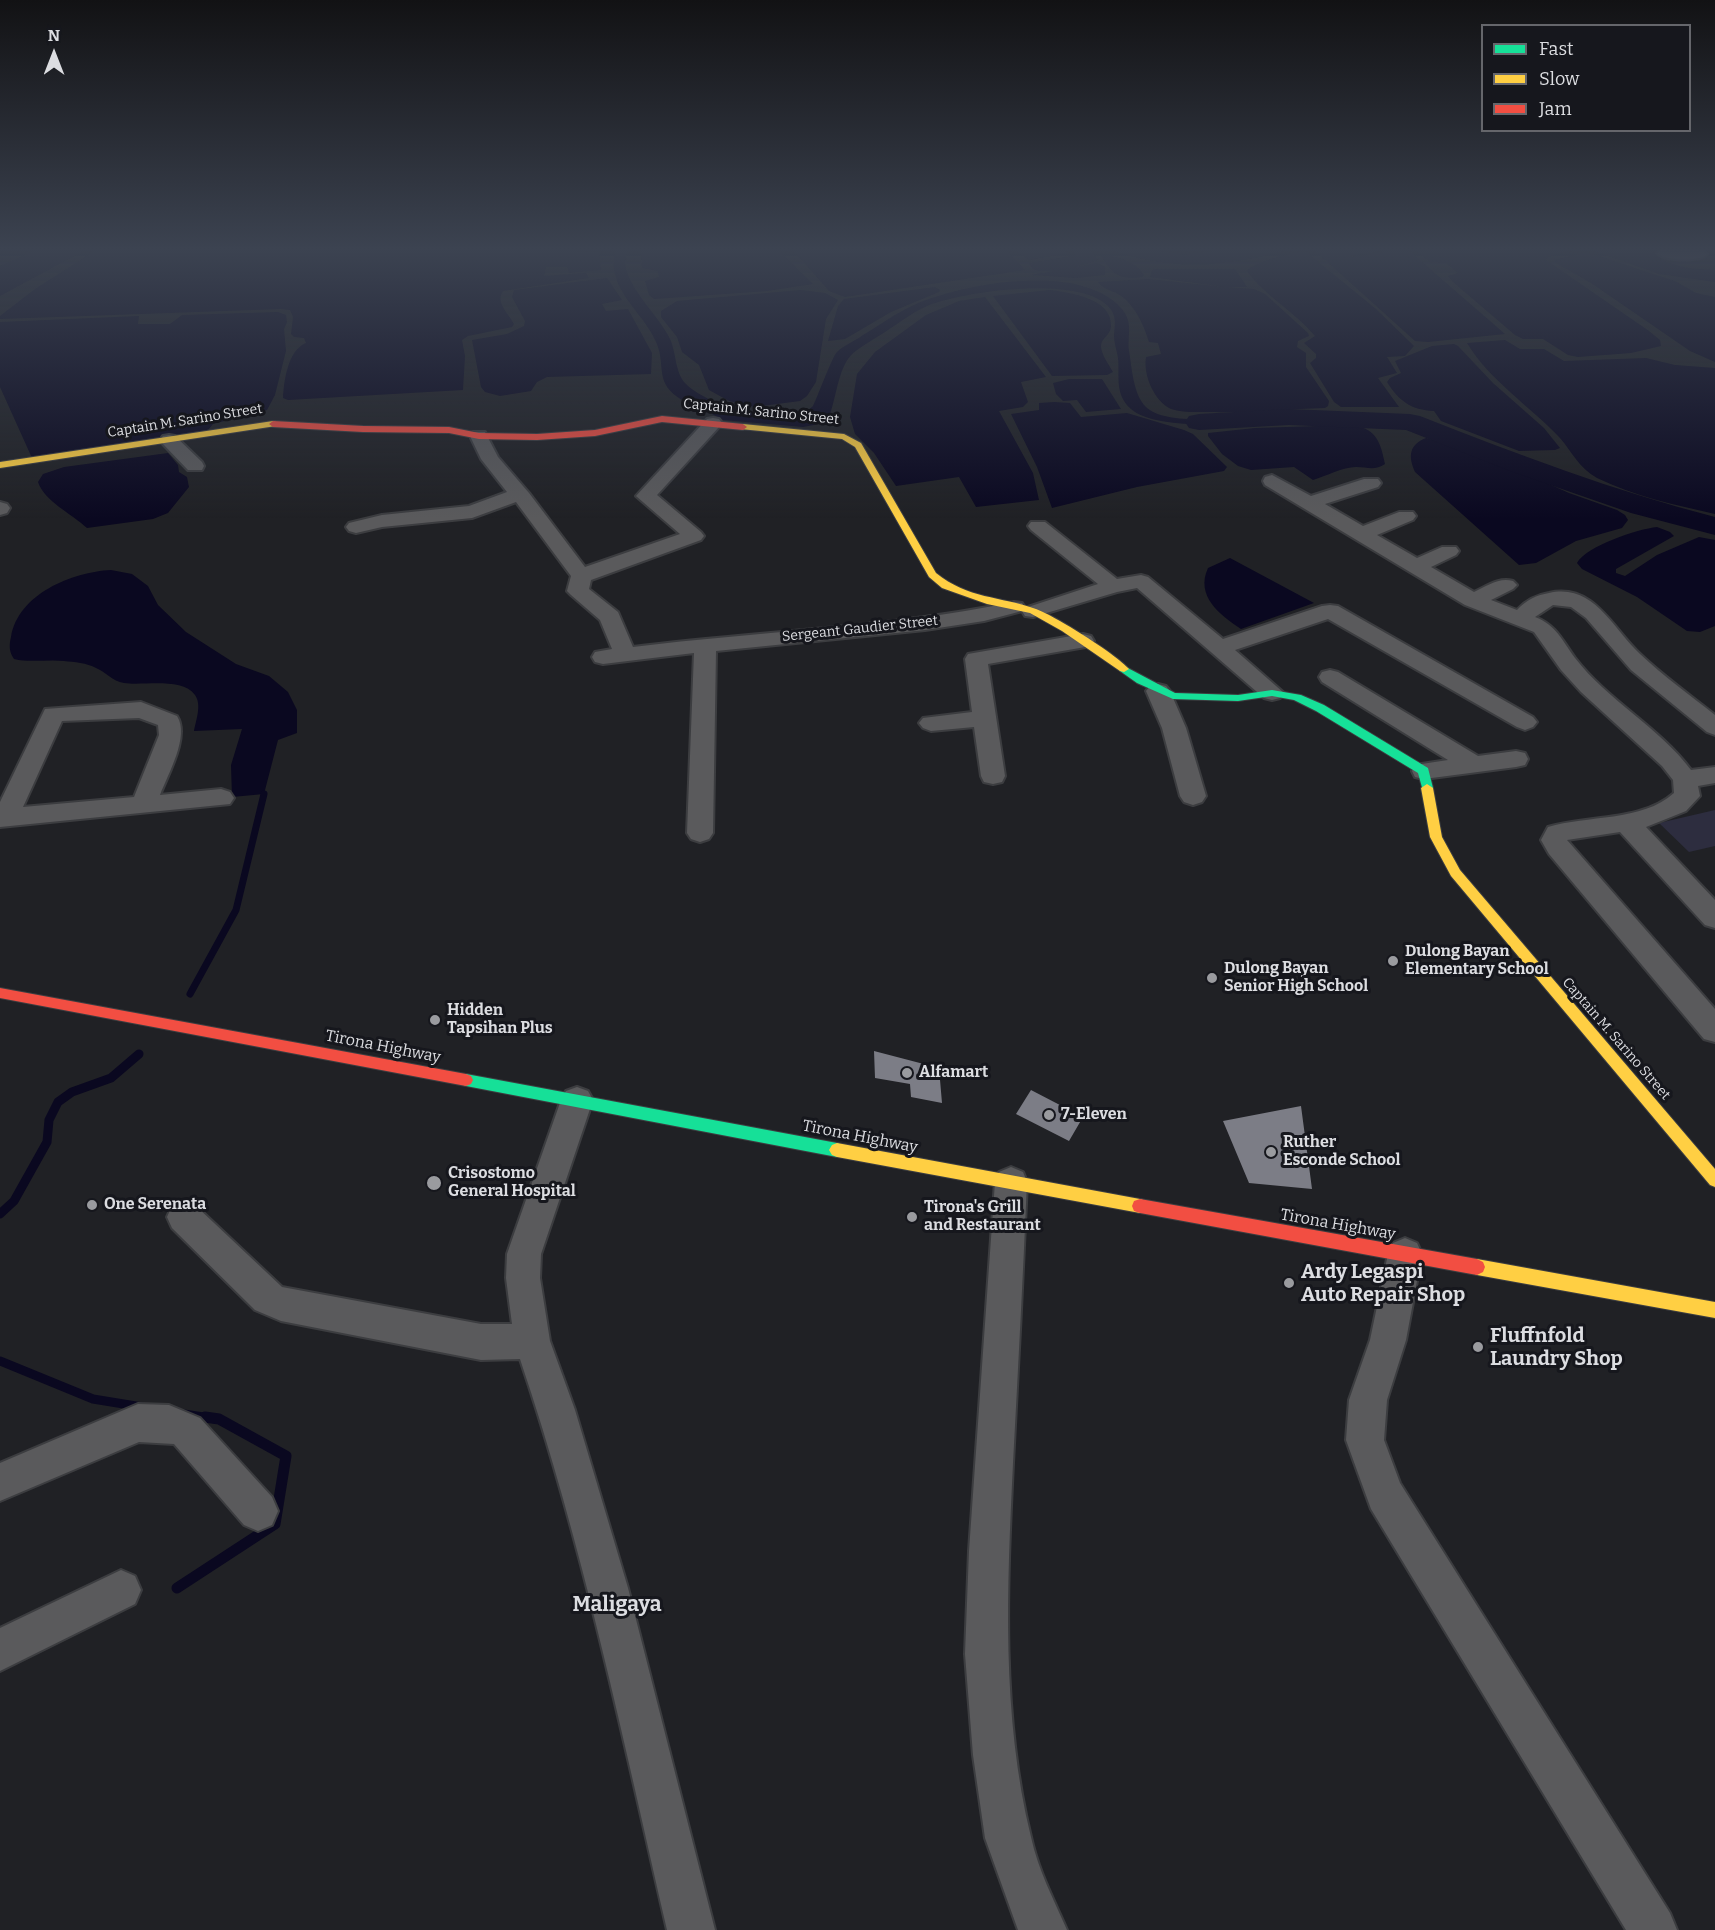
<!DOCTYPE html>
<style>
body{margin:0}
#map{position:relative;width:1715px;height:1930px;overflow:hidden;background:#202125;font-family:Bitter,serif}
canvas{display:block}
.legend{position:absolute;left:1481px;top:24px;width:210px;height:108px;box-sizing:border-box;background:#16171d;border:2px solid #65666b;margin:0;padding:8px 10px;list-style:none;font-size:18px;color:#dcdde1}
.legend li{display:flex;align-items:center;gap:12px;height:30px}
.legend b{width:30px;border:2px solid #65666b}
.north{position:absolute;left:24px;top:24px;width:60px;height:60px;-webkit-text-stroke:4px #16171d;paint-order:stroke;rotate:0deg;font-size:16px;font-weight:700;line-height:24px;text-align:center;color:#dcdde1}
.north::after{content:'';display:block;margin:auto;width:21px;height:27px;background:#dcdde1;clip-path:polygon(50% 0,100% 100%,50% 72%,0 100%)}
</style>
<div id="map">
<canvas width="1715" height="1930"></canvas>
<ul class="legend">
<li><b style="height:8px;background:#16e098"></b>Fast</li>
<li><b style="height:8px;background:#ffcf43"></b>Slow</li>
<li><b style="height:8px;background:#f24e42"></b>Jam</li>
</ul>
<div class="north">N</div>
</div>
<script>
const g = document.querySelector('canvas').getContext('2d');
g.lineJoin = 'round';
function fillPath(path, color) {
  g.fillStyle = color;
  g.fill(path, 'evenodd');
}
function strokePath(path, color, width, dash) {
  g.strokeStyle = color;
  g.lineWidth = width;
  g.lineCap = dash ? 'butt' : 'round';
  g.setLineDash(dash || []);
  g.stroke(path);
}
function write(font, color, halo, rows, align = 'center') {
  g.font = font + ' Bitter,serif';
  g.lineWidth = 6;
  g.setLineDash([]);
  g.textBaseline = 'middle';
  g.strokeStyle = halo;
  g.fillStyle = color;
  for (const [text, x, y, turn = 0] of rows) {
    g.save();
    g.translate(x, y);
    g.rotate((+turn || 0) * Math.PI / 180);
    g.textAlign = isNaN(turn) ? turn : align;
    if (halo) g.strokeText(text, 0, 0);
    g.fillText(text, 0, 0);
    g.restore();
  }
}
fillPath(new Path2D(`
 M1715 810V846L1689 852 1659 823Z`), '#2d2d3f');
fillPath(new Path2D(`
 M39 249H87L0 296V266Z
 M98 249H577L578 252H599L601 270 569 273 567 267H546L544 276 586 273 589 278 503 291C495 302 508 313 514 324L512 327 468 336 462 340 465 356 463 390 288 400 283 398C284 380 288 350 306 343L304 338 294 337 291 334 293 317 290 310 281 309 0 319V316L35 289Z
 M616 249H627C626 257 624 264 627 272 634 294 658 316 669 337 677 352 674 372 686 384 707 406 790 431 813 406 818 396 832 357 837 352 844 345 855 341 863 335 880 325 896 313 914 305 964 283 1080 262 1121 308 1134 322 1127 336 1129 351 1132 368 1133 394 1146 407 1165 426 1231 418 1257 416L1260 422C1229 424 1155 430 1131 409 1114 394 1120 376 1118 358 1117 351 1114 343 1114 335 1115 324 1117 315 1108 306 1077 275 964 291 927 306 909 314 894 327 877 337 868 343 854 350 848 359 837 375 836 401 828 419L814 425 803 427 723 420 685 399 682 400C654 383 666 368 657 344 644 311 604 289 616 249Z
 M641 249H777L813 284 767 291 654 299 649 295 645 281 659 277 658 271 642 268Z
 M792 249H1005L1025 270 845 297 829 291Z
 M1015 249H1063L1066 253 1029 260Z
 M1071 249H1089L1098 260C1086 265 1047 275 1036 270 1032 269 1031 266 1029 263L1074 256 1076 254Z
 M1110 249H1145L1184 255 1230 249H1290C1229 267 1170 272 1110 249Z
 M1313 249 1378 251 1350 256 1352 257 1381 253 1382 252 1380 249H1407L1505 334 1428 342 1415 341Z
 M1414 249H1570L1548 257 1546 260 1649 331 1660 340 1661 346 1631 353 1578 357 1568 355 1543 339H1523L1515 335 1453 282 1448 276 1458 273 1446 263 1430 262Z
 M1589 249H1650C1665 268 1693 269 1715 270V282L1659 274Z
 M1306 252 1376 309 1414 346 1405 356 1387 357 1397 373 1378 378 1399 407H1341L1334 402 1310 363 1316 358V354L1304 343 1315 336C1294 311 1265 296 1247 271 1253 262 1294 252 1306 252Z
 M1584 253 1595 255 1675 281 1696 293 1715 297V362L1690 351 1591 283 1556 263 1555 260Z
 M1101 256C1116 255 1137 262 1144 275L1142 277C1117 279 1115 276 1101 256Z
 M1097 263 1105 267V275L1076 278 1032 275Z
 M1157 269H1235L1247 287H1227L1254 289 1265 294 1308 333 1309 336 1298 341 1297 347 1306 353V367L1329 401 1328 406 1325 408C1286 409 1247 413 1208 412 1197 412 1182 413 1171 409 1154 401 1143 375 1146 357L1161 354 1158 343 1149 342C1144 325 1134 303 1118 294 1111 290 1103 289 1098 282L1148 279 1225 287 1150 277 1152 270Z
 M607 278 622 300 602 304 606 311 628 309 652 353 651 374 547 377 537 382 531 391 500 396 485 392 481 387 472 340 507 334 524 326 525 321 512 297 514 290Z
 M935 287 940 290 939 292 891 312 845 339 828 341 838 306 844 299Z
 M801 290 825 293 838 300 826 319 816 382 807 396 800 401 754 407 729 401 709 390 699 365 682 352 677 337 661 317V311L677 301Z
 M1050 290C1070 293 1112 298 1111 326 1111 335 1101 338 1101 346 1101 354 1109 365 1113 372L1107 375 1052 376 993 296Z
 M985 297 1046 377 1021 382 1028 402 1023 407 999 411 1033 473 1039 500 976 507 959 477 896 486 874 453 855 434 850 417 857 374 875 352 926 315 959 301Z
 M278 312 286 315 287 322 284 329 286 351 275 395 267 410 213 424 208 430 32 458 0 387V322L139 316 138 324H170L182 315Z
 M1505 340 1520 349H1544L1564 361 1646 358 1675 365 1715 368V514C1675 505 1634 496 1597 478 1579 468 1572 452 1560 438 1530 406 1490 381 1467 343Z
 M1454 344 1458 346 1493 383 1544 428 1560 448 1555 450 1519 451 1441 421 1434 411C1411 410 1399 401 1387 382L1390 378 1401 373 1395 361 1432 346Z
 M1069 379H1102L1121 409 1086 412 1077 400 1063 401 1056 394 1053 383Z
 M1054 402 1070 403 1081 417 1127 413 1184 430 1193 434 1227 467 1224 471 1137 487 1052 508 1037 467 1011 414 1039 410V403Z
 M1350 425C1375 428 1380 439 1385 464 1375 471 1367 467 1356 467 1343 467 1326 476 1313 480L1294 467 1251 470 1238 466 1222 454 1208 436V433L1255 428Z
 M1426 438 1480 453 1569 493 1617 510 1625 515 1628 520 1622 528 1576 541 1536 563 1519 565 1415 472C1408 456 1409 445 1426 438Z
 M168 453 178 465 179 472 187 477 189 487 168 513 153 519 87 528C72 514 44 501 38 482L43 474 64 467Z
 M1657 527 1670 532 1674 536 1616 569V573L1625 576 1657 555 1699 537 1715 540V626L1700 632 1687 631 1637 597 1582 569 1577 563C1586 546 1638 529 1657 527Z
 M1230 558 1314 603 1241 629C1220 615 1195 596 1208 568Z
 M111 570 132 574 148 586 158 605 186 632 236 664 269 676 288 692 297 710V733L278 740 264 794 232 797 231 765 242 729 194 731C196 720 202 705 195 695 182 677 143 686 124 683 112 681 106 672 96 668 87 663 74 662 64 661 48 659 30 663 14 659 9 652 9 645 11 637 18 594 72 572 111 570Z`), '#0a0820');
strokePath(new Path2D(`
 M190 994 236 910 264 794`), '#0a0820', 7);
strokePath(new Path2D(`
 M0 1214 14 1201 47 1142 49 1120 58 1102 72 1092 111 1078 139 1054
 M0 1361 93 1399 142 1407
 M184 1414 216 1419`), '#0a0820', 9);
strokePath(new Path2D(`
 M177 1588 275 1524 286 1456 219 1419 205 1417`), '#0a0820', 11);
fillPath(new Path2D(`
 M1289 409 1410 414 1420 416C1517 454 1614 491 1715 517V535L1631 513 1510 471 1406 430 1289 425 1199 430 1189 428 1185 422 1189 416 1199 414Z`), '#0a0820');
fillPath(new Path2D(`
 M874 1051 939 1068 942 1103 911 1097 910 1084 875 1078Z
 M1031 1090 1083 1117 1069 1141 1016 1114Z
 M1301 1106 1312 1189 1249 1183 1223 1121Z`), '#7c7d86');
const street = new Path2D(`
 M1663 249 1700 250 1707 254C1700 262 1664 261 1657 253Z
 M713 418 719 419 722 423 719 427 657 495 701 532 704 536 701 540 591 580 589 589 618 612 633 647C760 631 888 628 1014 602L1022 603 1025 608 1098 584 1031 530 1028 526 1031 522H1045L1117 579 1141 575 1148 577 1223 639 1322 606 1330 605 1338 606 1533 717 1537 722 1533 727 1525 730 1517 727 1328 619 1235 650 1284 693 1280 698 1272 700 1264 698 1137 588 1117 592 1033 617 1025 616 1022 611 984 621 925 630 716 651 713 833 709 839 700 842 691 839 687 833 694 653 603 664 595 662 592 657 595 652 612 649 600 620 571 595 567 591 571 576 516 502 472 518 382 527 356 533 349 531 346 527 349 523 382 515 469 506 507 492 481 459 470 436 473 432H485L498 457 529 493 585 567 680 534 636 496 707 419Z
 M169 435 175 436 202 462 204 466 202 470H188L163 444 160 440 163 436Z
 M1272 475 1311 496 1364 479H1378L1381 483 1378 487 1325 504 1363 526 1399 512H1413L1416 516 1413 520 1377 535 1417 558 1442 547H1456L1459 551 1456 555 1431 567 1474 592C1487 586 1499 577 1513 581L1517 585 1513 589 1491 600 1517 610C1526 600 1537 595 1549 593 1594 583 1612 628 1640 654 1663 676 1690 695 1715 715V735L1707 732 1631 670 1586 618 1571 607 1553 605 1535 617C1556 625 1562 640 1575 658 1608 701 1659 727 1691 770L1715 767V783L1698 786 1700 796 1686 811 1646 827 1715 900V928L1705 925 1620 832 1567 840 1715 1009V1042L1704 1039 1549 854 1541 840 1548 827C1587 815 1642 822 1674 793L1673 780 1662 766 1581 692 1561 670 1534 632 1465 605 1265 485 1263 481 1265 477Z
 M0 502 7 504 10 508 7 513 0 515Z
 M1083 634 1091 636 1094 641 1091 646 988 664 1005 776 1002 782 993 784 984 782 981 776 974 727 931 731 923 728 919 723 923 718 972 712 965 659 968 654Z
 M1330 670 1338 672 1478 756 1516 751 1525 753 1528 759 1525 765 1516 767 1424 779 1415 777 1412 771 1415 765 1448 760 1322 682 1319 677 1322 672Z
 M1158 684 1166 686 1170 691 1186 728 1206 796 1202 802 1193 805 1184 802 1180 796 1162 728 1146 691 1150 686Z
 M141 702 177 716C190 736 168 774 160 795L221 789 230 792 234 798 230 804 0 827V802L45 709ZM139 718 158 725 159 735 134 797 23 807 62 721Z
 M577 1087 588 1091 593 1100 541 1254 540 1278 550 1341 575 1410 628 1588 715 1930H667C623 1739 583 1545 520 1359L481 1360 281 1321 255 1310 172 1228 167 1217 172 1206 184 1202 196 1206 282 1287 481 1324H512L506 1278 507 1254 561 1100 566 1091Z
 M1011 1167 1023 1172 1027 1182C1023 1276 1018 1369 1013 1463 1007 1588 1001 1714 1031 1837 1038 1870 1054 1900 1067 1930H1018L985 1838 973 1755 965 1654 969 1551 995 1182 999 1172Z
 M1405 1238 1417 1243 1422 1254 1406 1340 1387 1400 1384 1440 1400 1483 1670 1913 1677 1930H1626L1371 1509 1346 1440 1349 1400 1370 1340 1388 1254 1393 1243Z
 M138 1404 169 1405 200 1418 272 1497 278 1511 272 1525 258 1531 244 1525 174 1444 139 1442 0 1501V1463Z
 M121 1570 135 1576 141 1590 135 1604 0 1671V1628Z`);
const fast = new Path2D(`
 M1124 666 1175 693 1238 695 1272 690 1301 695 1324 705 1428 768 1433 788 1427 792 1423 791 1418 773 1316 711 1294 700 1272 696 1238 701 1173 699 1137 683 1120 671 1119 669Z
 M466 1074 837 1143 842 1145 845 1150 842 1155 837 1157 466 1086 461 1084 459 1080 461 1076Z`);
const slow = new Path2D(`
 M273 421 276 422V426L0 468V462Z
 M743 424 844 434 861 443 936 573C968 599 1000 596 1036 609 1055 616 1116 654 1129 669L1124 672 1120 671 1062 631 1030 613 987 604 942 588 929 577 855 447 842 439 740 429 739 427Z
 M1427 784 1433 788 1442 837 1460 870 1715 1169V1187L1710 1185 1451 876 1430 837 1421 788Z
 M837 1143 1140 1199 1146 1201 1148 1206 1146 1211 1140 1213 837 1157 832 1155 829 1150 832 1145Z
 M1477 1259 1715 1302V1318L1477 1275 1471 1272 1469 1267 1471 1262Z`);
const jam = new Path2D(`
 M662 416 743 424 747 427 743 430 662 422 595 436 537 440 479 439 449 433 363 432 273 427 269 424 273 421 363 426 449 427 479 433 537 434 595 430Z
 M0 988 466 1074 471 1076 473 1080 471 1084 466 1086 0 998Z
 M1140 1199 1477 1259 1483 1262 1485 1267 1483 1272 1477 1275 1140 1213 1134 1211 1132 1206 1134 1201Z`);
strokePath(street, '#3c3d40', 4);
strokePath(fast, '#3c3d40', 2);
strokePath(slow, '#3c3d40', 2);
strokePath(jam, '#3c3d40', 2);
fillPath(street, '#5a5a5c');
fillPath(fast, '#16e098');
fillPath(slow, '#ffcf43');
fillPath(jam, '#f24e42');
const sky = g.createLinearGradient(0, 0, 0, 519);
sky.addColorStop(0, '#121214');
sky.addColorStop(0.48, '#3c4351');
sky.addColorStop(1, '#3c435100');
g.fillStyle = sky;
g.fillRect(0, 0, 1715, 519);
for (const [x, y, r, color] of [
 [1393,961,6,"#9a9b9f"],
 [1212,978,6,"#9a9b9f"],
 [435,1020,6,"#9a9b9f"],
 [907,1073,6,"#9a9b9f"],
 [1049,1115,6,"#9a9b9f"],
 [1271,1152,6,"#9a9b9f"],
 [434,1183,8,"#9a9b9f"],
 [92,1205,6,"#9a9b9f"],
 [912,1217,6,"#9a9b9f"],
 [1289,1283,6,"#9a9b9f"],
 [1478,1347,6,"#9a9b9f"]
]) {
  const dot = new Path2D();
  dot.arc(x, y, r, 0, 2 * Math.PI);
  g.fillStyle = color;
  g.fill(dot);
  strokePath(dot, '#16171d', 2);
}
write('14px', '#dcdde1', '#16171d', [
 ["Captain M. Sarino Street",761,412,6],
 ["Captain M. Sarino Street",185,421,-9],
 ["Sergeant Gaudier Street",860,629,-6],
 ["Captain M. Sarino Street",1616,1039,49]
]);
write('bold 16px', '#dcdde1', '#16171d', [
 ["Dulong Bayan",1405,952],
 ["Elementary School",1405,970],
 ["Dulong Bayan",1224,969],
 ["Senior High School",1224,987],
 ["Hidden",447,1011],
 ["Tapsihan Plus",447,1029],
 ["Alfamart",919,1073],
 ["7-Eleven",1061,1115],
 ["Ruther",1283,1143],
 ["Esconde School",1283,1161],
 ["Crisostomo",448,1174],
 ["General Hospital",448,1192],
 ["One Serenata",104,1205],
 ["Tirona's Grill",924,1208],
 ["and Restaurant",924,1226]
], 'left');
write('16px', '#dcdde1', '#16171d', [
 ["Tirona Highway",383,1047,11],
 ["Tirona Highway",860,1137,11],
 ["Tirona Highway",1338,1225,10]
]);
write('bold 20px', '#dcdde1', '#16171d', [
 ["Ardy Legaspi",1301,1272],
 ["Auto Repair Shop",1301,1295],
 ["Fluffnfold",1490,1336],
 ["Laundry Shop",1490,1359]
], 'left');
write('bold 21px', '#dcdde1', '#16171d', [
 ["Maligaya",617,1605]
]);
</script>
